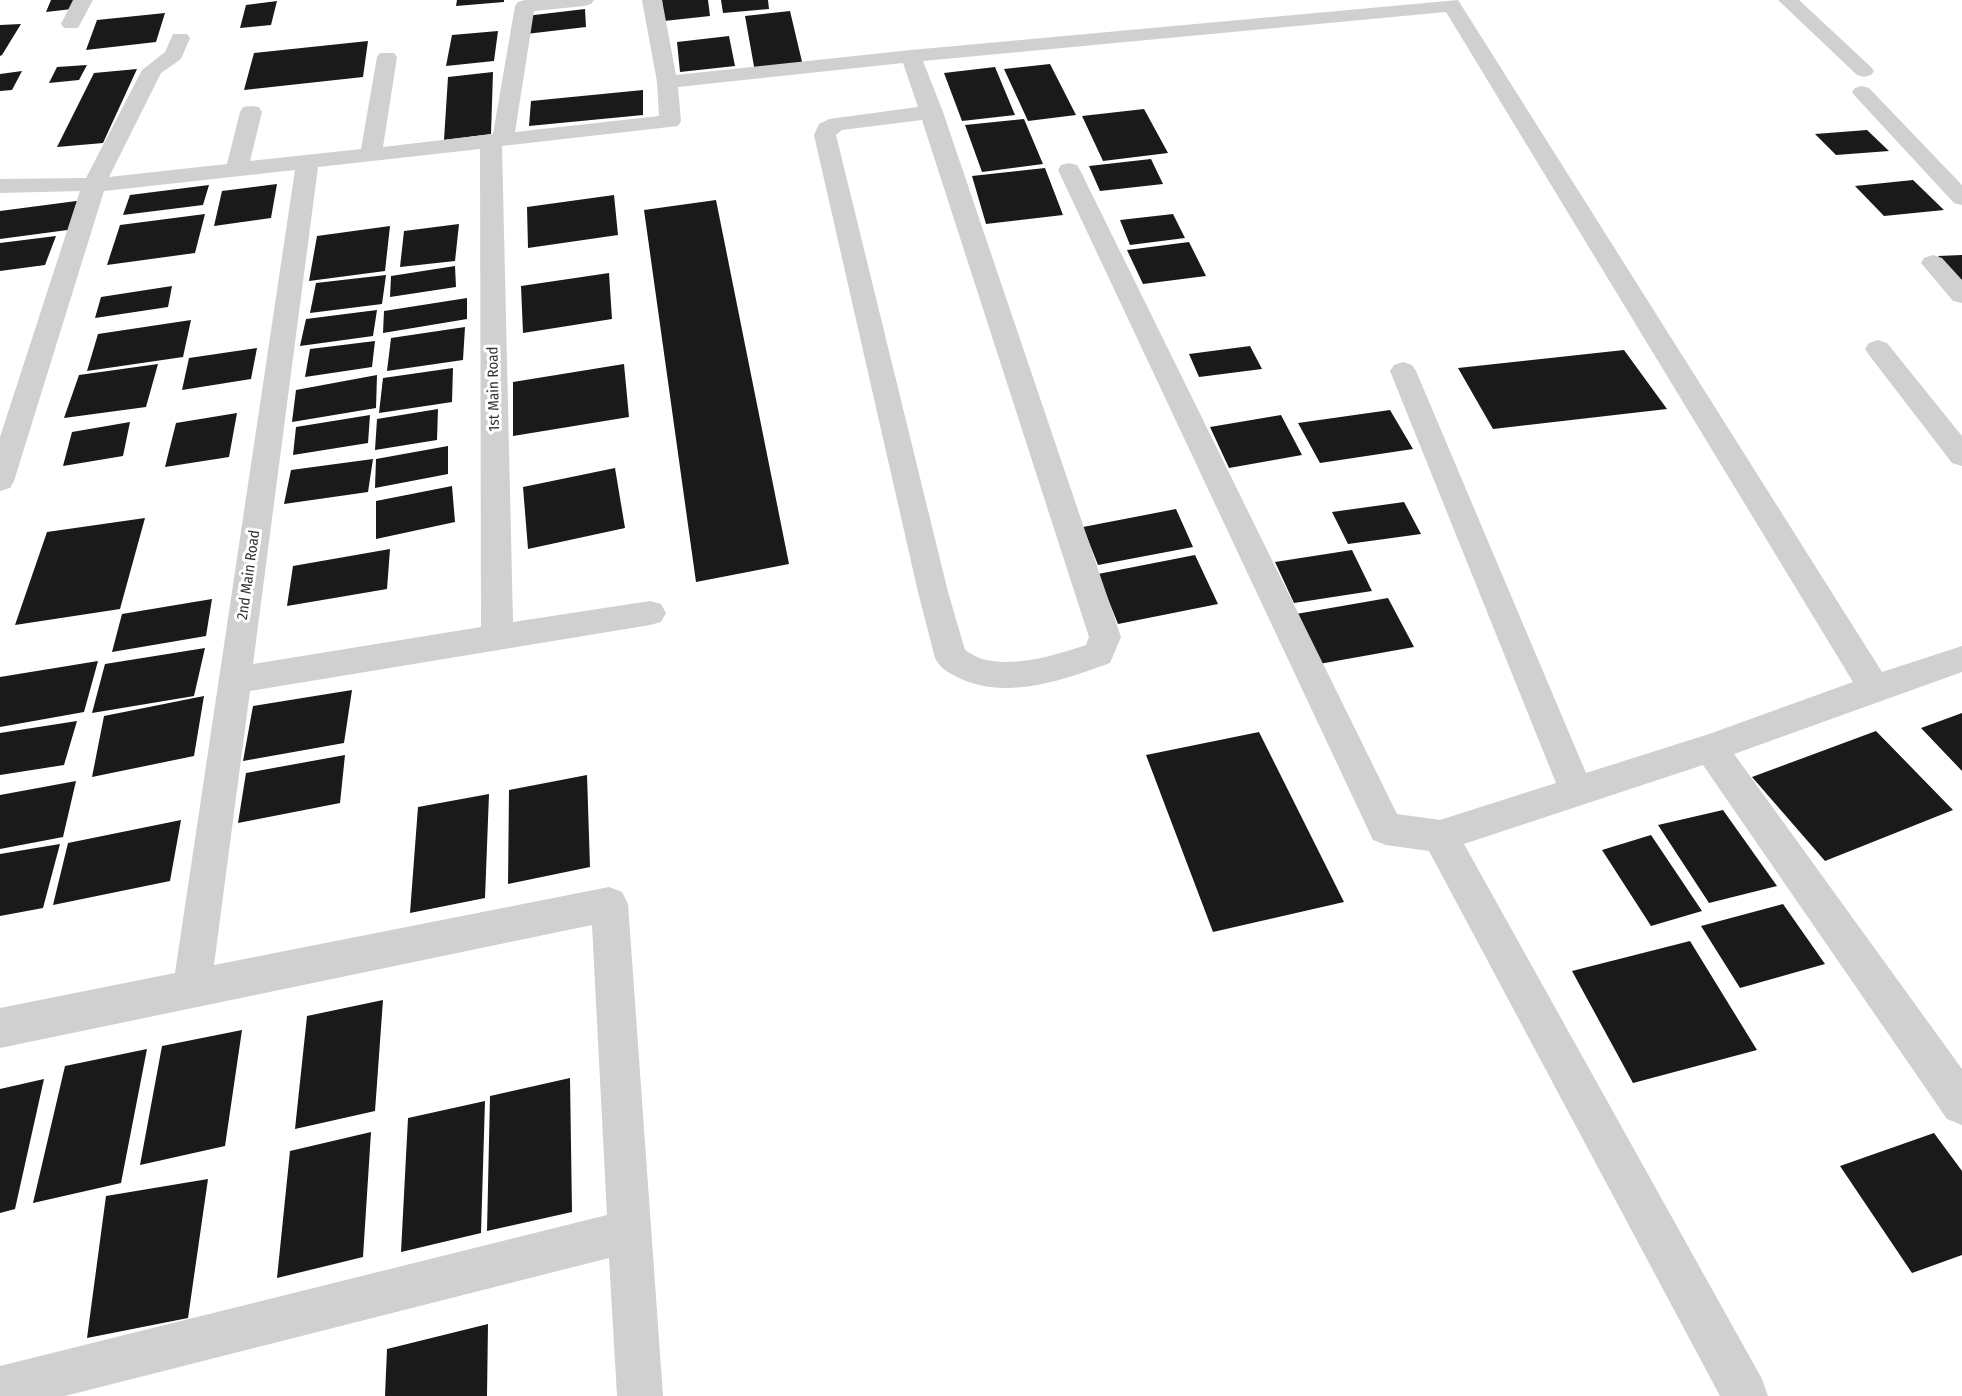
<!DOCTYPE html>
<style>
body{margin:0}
canvas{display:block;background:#fff}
</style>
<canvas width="1962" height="1396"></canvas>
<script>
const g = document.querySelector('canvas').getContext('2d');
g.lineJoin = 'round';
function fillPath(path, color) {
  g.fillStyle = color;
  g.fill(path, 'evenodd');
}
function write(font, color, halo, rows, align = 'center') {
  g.font = font + ' "Fira Sans Condensed",sans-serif';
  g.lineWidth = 6;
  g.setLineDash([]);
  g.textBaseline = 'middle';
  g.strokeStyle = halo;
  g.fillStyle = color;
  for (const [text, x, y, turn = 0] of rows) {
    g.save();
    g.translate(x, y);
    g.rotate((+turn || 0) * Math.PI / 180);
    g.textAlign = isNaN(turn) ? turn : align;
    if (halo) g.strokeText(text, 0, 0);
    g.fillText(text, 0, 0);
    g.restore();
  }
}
fillPath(new Path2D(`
 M51 0H76L72 9 46 12Z
 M457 0H504V2L456 6Z
 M662 0H708L710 16 664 21Z
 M721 0H768L769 9 723 13Z
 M277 1 271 25 240 28 246 5Z
 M585 9 586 27 526 34V16Z
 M790 11 803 66 755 72 745 16Z
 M165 13 156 42 86 50 97 20Z
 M21 24 2 55 0 56V25Z
 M498 31 494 61 446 66 452 35Z
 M729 36 735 66 680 72 677 42Z
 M368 41 363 77 244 90 254 53Z
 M1050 64 1076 115 1028 121 1004 69Z
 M87 65 79 80 49 83 57 67Z
 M995 67 1015 115 962 121 944 73Z
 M137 69 103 143 57 147 94 73Z
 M22 71 12 90 0 91V74Z
 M493 72 491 134 444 140 448 77Z
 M643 90V115L529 126 531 101Z
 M1144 109 1168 153 1103 161 1082 116Z
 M1024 119 1043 164 982 172 965 125Z
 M1867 130 1889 151 1836 155 1815 134Z
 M1151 159 1163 184 1100 191 1089 166Z
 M1045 168 1063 215 986 224 972 176Z
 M1913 180 1944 210 1884 216 1855 186Z
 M277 184 271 218 214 226 222 191Z
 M209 185 203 205 123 215 130 195Z
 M614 195 618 235 528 248 527 207Z
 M84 200 75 229 0 239V211Z
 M716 200 789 564 696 582 644 210Z
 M205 214 195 253 107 265 120 225Z
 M1173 214 1185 238 1130 245 1120 220Z
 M459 224 455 261 400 267 404 231Z
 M390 226 385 271 309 281 317 236Z
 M56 236 45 265 0 271V243Z
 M1189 242 1206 276 1143 284 1127 250Z
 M1962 255V284L1938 256Z
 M455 266 456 287 390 297 391 276Z
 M609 273 612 319 523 333 521 286Z
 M386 275 382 304 310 313 316 283Z
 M172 286 168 307 95 318 101 297Z
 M467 298V319L383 333 384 311Z
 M377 310 373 336 300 346 306 319Z
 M191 320 183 357 87 371 98 334Z
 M465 327 463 360 387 371 391 338Z
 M375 341 372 367 305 377 310 349Z
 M1250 346 1262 369 1199 377 1189 354Z
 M257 348 251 379 182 390 189 358Z
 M1624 350 1667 409 1493 429 1458 368Z
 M158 364 146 407 64 418 79 375Z
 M624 364 629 417 513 436V382Z
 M453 368 452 402 379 413 383 378Z
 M377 375 376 408 292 422 296 390Z
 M438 409 437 440 375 450 377 419Z
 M1390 410 1413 449 1320 463 1298 423Z
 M237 413 229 457 165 467 176 423Z
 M370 415 368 443 293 455 296 427Z
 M1281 415 1302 455 1229 468 1210 427Z
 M130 422 123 456 63 466 72 432Z
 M448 446V474L375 488 376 459Z
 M373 459 368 492 284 504 291 470Z
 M615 468 625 528 528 549 523 487Z
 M452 486 455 522 376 539V501Z
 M1404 502 1421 534 1348 544 1332 512Z
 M1176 509 1193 547 1098 565 1083 527Z
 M145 518 120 609 15 625 47 532Z
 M390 549 387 589 287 606 293 566Z
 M1352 550 1372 591 1294 603 1275 562Z
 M1195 555 1218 604 1118 624 1098 574Z
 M1388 598 1414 647 1319 664 1296 614Z
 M212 599 206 636 112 652 122 614Z
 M205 648 194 696 92 713 105 664Z
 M98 661 84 712 0 727V677Z
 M352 690 344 743 243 761 253 706Z
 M204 696 194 756 92 777 104 716Z
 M1962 713V771L1921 728Z
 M77 721 64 765 0 775V733Z
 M1876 731 1953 810 1825 861 1752 777Z
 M1259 732 1344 902 1213 932 1146 755Z
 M345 755 340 803 238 823 246 773Z
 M587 775 590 867 508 884 509 790Z
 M76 781 63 837 0 849V795Z
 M489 794 485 898 410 913 418 807Z
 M1723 810 1777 886 1709 903 1658 825Z
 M181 820 170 881 53 905 68 843Z
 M1651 835 1702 911 1651 926 1602 850Z
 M60 844 43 908 0 916V854Z
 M1783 904 1825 964 1740 988 1701 926Z
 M1690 941 1757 1050 1633 1083 1572 971Z
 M383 1000 375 1111 295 1129 307 1016Z
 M242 1030 225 1146 140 1165 162 1046Z
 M147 1049 121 1183 33 1203 65 1066Z
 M570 1078 572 1212 487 1231 490 1096Z
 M44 1079 15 1209 0 1213V1089Z
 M485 1101 481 1233 401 1252 408 1118Z
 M371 1132 363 1257 277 1278 290 1151Z
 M1934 1133 1962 1171V1255L1912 1273 1840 1166Z
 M208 1179 188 1318 87 1338 106 1196Z
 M488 1324 487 1396H385L387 1349Z`), '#1a1a1a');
fillPath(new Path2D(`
 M73 0H93L78 28H64L61 24Z
 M525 0H594L591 4 584 6 534 11 515 132 659 116 657 82 642 0H662L676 75 911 50 1458 0 1882 672 1962 646V672L1734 754 1962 1069V1125L1947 1119 1703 765 1464 844 1762 1379 1768 1396H1720L1429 851 1386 845 1373 840 1058 170 1061 165 1069 163 1077 165 1080 170 1397 814 1440 820 1556 783 1390 371 1394 365 1403 362 1412 365 1416 371 1586 773 1709 734 1853 682 1446 12 923 61 943 112 1121 637 1110 663C1063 680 1004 702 955 676 946 671 940 668 935 658L918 592 814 135 819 124 829 119 918 107 903 63 678 87 681 121 678 126 502 146 513 622 650 601 661 604 666 613 661 622 650 625 250 691 214 965 609 887 622 892 628 904 663 1396H617L609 1258 65 1396H0V1366L607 1215 592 925 0 1048V1008L175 973 295 170 104 191 14 481 10 488 0 491V437L80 191 0 193V179L86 178 142 70 165 52 173 34H187L190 38 181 59 161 73 109 177 227 164 240 112 243 107 251 106 259 107 262 112 250 161 361 149 377 57 380 53H394L397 57 383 147 493 134 515 6 518 2ZM922 120 1089 637 1086 645C1055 655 1015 668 982 659 976 657 970 653 965 650L948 592 836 135 842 130ZM480 149 481 627 253 664 318 167Z
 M1778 0H1799L1871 67 1874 71 1871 75 1864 77 1857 75Z
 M1862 86 1869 88 1962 185V205L1954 203 1855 96 1852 92 1855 88Z
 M1933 255 1942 258 1962 280V303L1953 301 1921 263 1924 258Z
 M1878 340 1887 343 1962 436V466L1952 463 1869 355 1865 349 1869 343Z`), '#d0d0d0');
write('15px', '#333', '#fff', [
 ["1st Main Road",494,389,-91],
 ["2nd Main Road",249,575,-82]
]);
</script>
